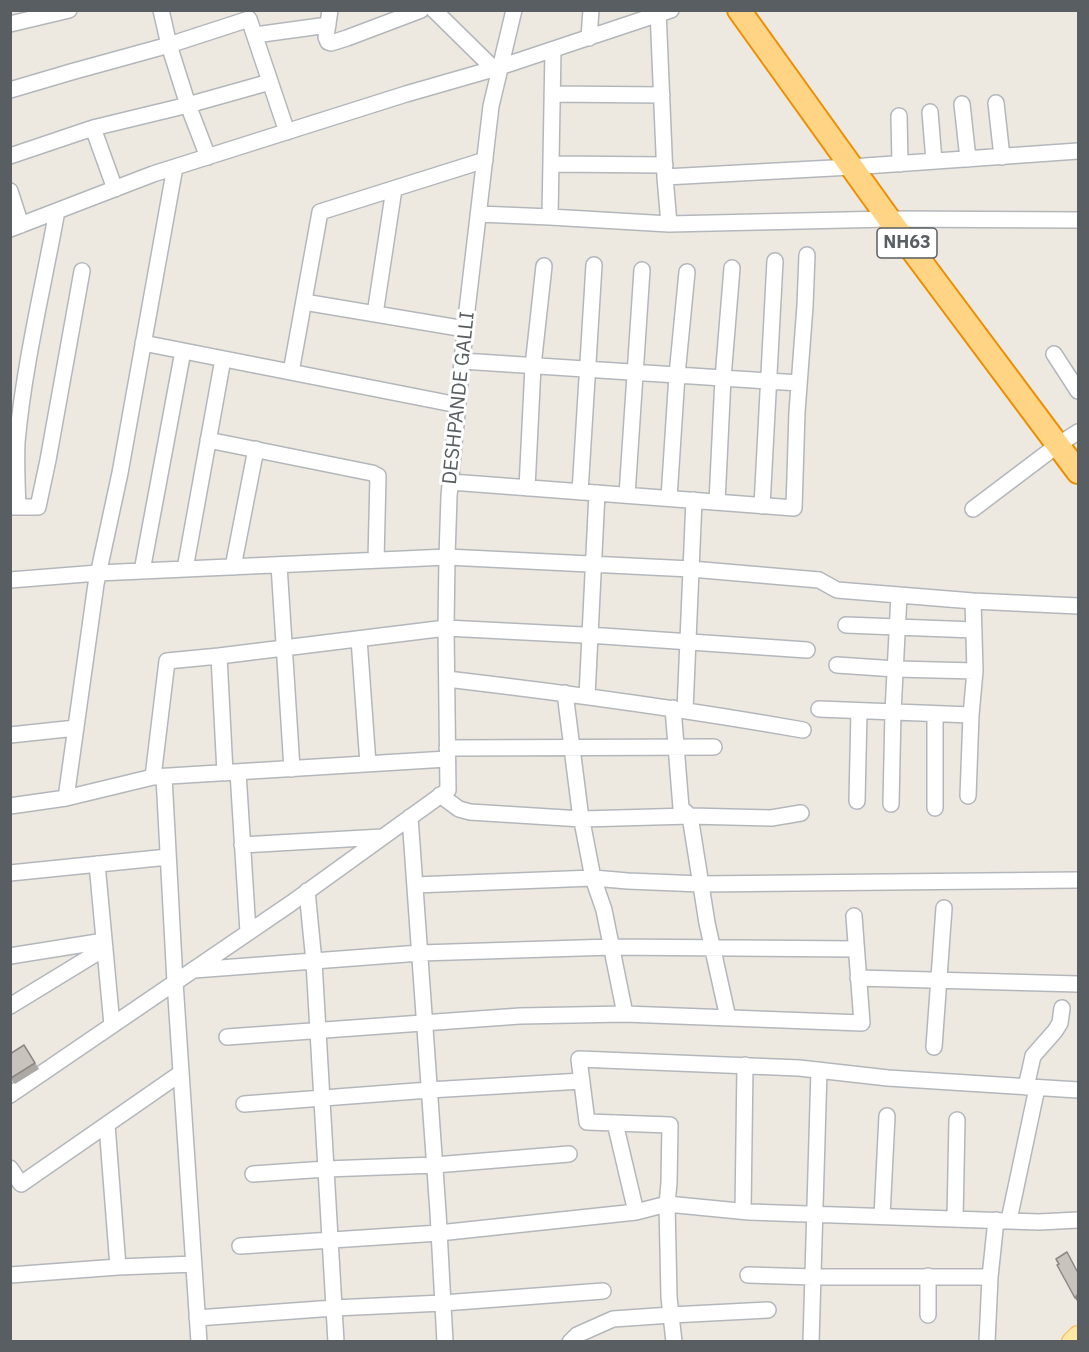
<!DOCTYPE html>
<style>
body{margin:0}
#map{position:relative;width:1089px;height:1352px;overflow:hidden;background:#ede9e0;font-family:"IBM Plex Sans",sans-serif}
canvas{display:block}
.frame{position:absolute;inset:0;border:12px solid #595e62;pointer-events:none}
</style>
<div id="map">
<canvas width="1089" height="1352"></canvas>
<div class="frame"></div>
</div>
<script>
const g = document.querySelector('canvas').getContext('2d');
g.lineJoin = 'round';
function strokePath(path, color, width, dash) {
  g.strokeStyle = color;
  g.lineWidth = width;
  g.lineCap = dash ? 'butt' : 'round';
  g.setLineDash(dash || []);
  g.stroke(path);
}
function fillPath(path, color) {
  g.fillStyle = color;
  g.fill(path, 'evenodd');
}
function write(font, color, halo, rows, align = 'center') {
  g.font = font + ' "IBM Plex Sans",sans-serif';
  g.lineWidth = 6;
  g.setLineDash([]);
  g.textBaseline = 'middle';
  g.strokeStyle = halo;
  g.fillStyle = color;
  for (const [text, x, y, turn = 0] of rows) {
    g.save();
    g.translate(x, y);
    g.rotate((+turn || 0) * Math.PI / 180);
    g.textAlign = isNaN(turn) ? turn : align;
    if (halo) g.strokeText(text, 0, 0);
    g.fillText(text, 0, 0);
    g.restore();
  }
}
const minor = new Path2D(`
 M161 10 169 45 188 105 208 157
 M330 10 326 37 328 42 331 43 347 38 421 10
 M434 10 494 69
 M658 10 665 177 669 224
 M10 24 69 10
 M255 35 328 25
 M589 38 591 10
 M10 90 71 72 169 45 249 19 287 132
 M552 94 662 95
 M996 103 1002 157
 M962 104 968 159
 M930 112 934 161
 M899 116 900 164
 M93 128 115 189
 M10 156 93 128 188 105 270 82
 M551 164 665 165
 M665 177 851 167 1078 151
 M10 191 21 225
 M479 214 550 217 669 224 889 219 1078 220
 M550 217 553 50
 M10 229 153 174 406 94 500 67 671 10
 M304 302 465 329
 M375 314 394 189
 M143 343 458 405
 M1054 354 1078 391
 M462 361 799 383
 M291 372 320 212 485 160
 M208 440 372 473 378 476 376 560
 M451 482 794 508 797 412 805 306 807 255
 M527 488 533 366 544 266
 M580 492 594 265
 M627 495 642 270
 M669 498 677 375 687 272
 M717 502 723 378 732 268
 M762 506 775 261
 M10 507H38L48 460 82 271
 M18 507C17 485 16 464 17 442 24 365 43 288 57 211
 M973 509 1059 444 1078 432
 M279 565 292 769
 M233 567 256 449
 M185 569 223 359
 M142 571 183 351
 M10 580 98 573 447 557 691 569 819 580 837 590 973 601 1078 606
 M846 625 974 630
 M359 639 368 764
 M219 656 225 773
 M837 665 896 669 975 671
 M447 679C566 693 684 709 803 730
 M565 693 580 811 593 878 604 910 625 1014
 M587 696 597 493
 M673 708 681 808 690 816 707 923 728 1018
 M819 709 971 715
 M685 710 694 500
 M935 714V808
 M10 735 76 728
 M447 748 714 747
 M238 772 248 932
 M153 777 167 661 219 656 446 628 603 636 807 650
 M164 777 175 982 199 1342
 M440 795 459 809 470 812 582 819 690 816 771 818 801 813
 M968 796 971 715 975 671 973 601
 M66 798 153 777 447 759
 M857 801 859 711
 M891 804 893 712 899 595
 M10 806 66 798 96 584 120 473 175 167
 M410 817 438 1212 445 1342
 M242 845 382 837
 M97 864 112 1025
 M10 873 168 857
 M415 885 593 878 628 881 701 884 1078 880
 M307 891 314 962 336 1342
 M10 956 104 941
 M194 970 420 953 612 947 856 949
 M858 978 1078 984
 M10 1006 105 948
 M227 1037 520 1016 625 1014 862 1023 854 916
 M934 1047 944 908
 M1026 1087 1033 1056 1055 1031 1060 1023 1062 1008
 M1078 1090 888 1078 799 1068 579 1059 587 1122 670 1125 669 1183 667 1204 749 1212 1039 1222 1078 1220
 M10 1095 290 904 448 790 446 628 447 557 449 496 467 310 491 106 514 10
 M244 1104 429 1090 582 1081
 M615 1123 636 1212
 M107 1125 118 1267
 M10 1168 21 1184 181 1073
 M253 1174 326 1169 435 1165 569 1154
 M743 1211 745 1065
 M882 1216 887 1116
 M955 1219 957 1120
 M1009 1220 1037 1088
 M240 1246 439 1233 636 1212 667 1204 669 1297 674 1342
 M10 1275 118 1267 194 1264
 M748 1275 813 1277H990
 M928 1315V1276
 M197 1318 334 1308 443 1303 603 1291
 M570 1342 577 1335 613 1319 671 1315 768 1310
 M811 1342 819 1070
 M987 1342 990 1277 996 1220`);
const major = new Path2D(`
 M1072 1342 1078 1336`);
const highway = new Path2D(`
 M739 10 889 219 1078 472`);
strokePath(minor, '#b3b7bc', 18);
strokePath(major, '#f8b94e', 22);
strokePath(highway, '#ed8e00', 26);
strokePath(minor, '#fff', 15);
strokePath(major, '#ffe8a3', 20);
strokePath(highway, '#ffd585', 22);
fillPath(new Path2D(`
 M24 1045 39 1069 15 1084 10 1078Z`), '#aca8a3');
fillPath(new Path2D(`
 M1078 1294V1303L1075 1298Z`), '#8c8884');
const building = new Path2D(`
 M24 1045 35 1063 11 1078 10 1054Z
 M1067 1252 1078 1273V1294L1075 1298 1057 1265 1059 1264 1056 1259Z`);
fillPath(building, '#c8c3bd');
strokePath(building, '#8c8884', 1.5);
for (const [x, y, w] of [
 [907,243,60]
]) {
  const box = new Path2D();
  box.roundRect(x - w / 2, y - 15, w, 30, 4.5);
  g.fillStyle = '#fff';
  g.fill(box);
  strokePath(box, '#595e62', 1.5);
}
write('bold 18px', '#595e62', null, [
 ["NH63",907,243]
]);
write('20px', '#595e62', '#fff', [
 ["DESHPANDE GALLI",459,398,-84]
]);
</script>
